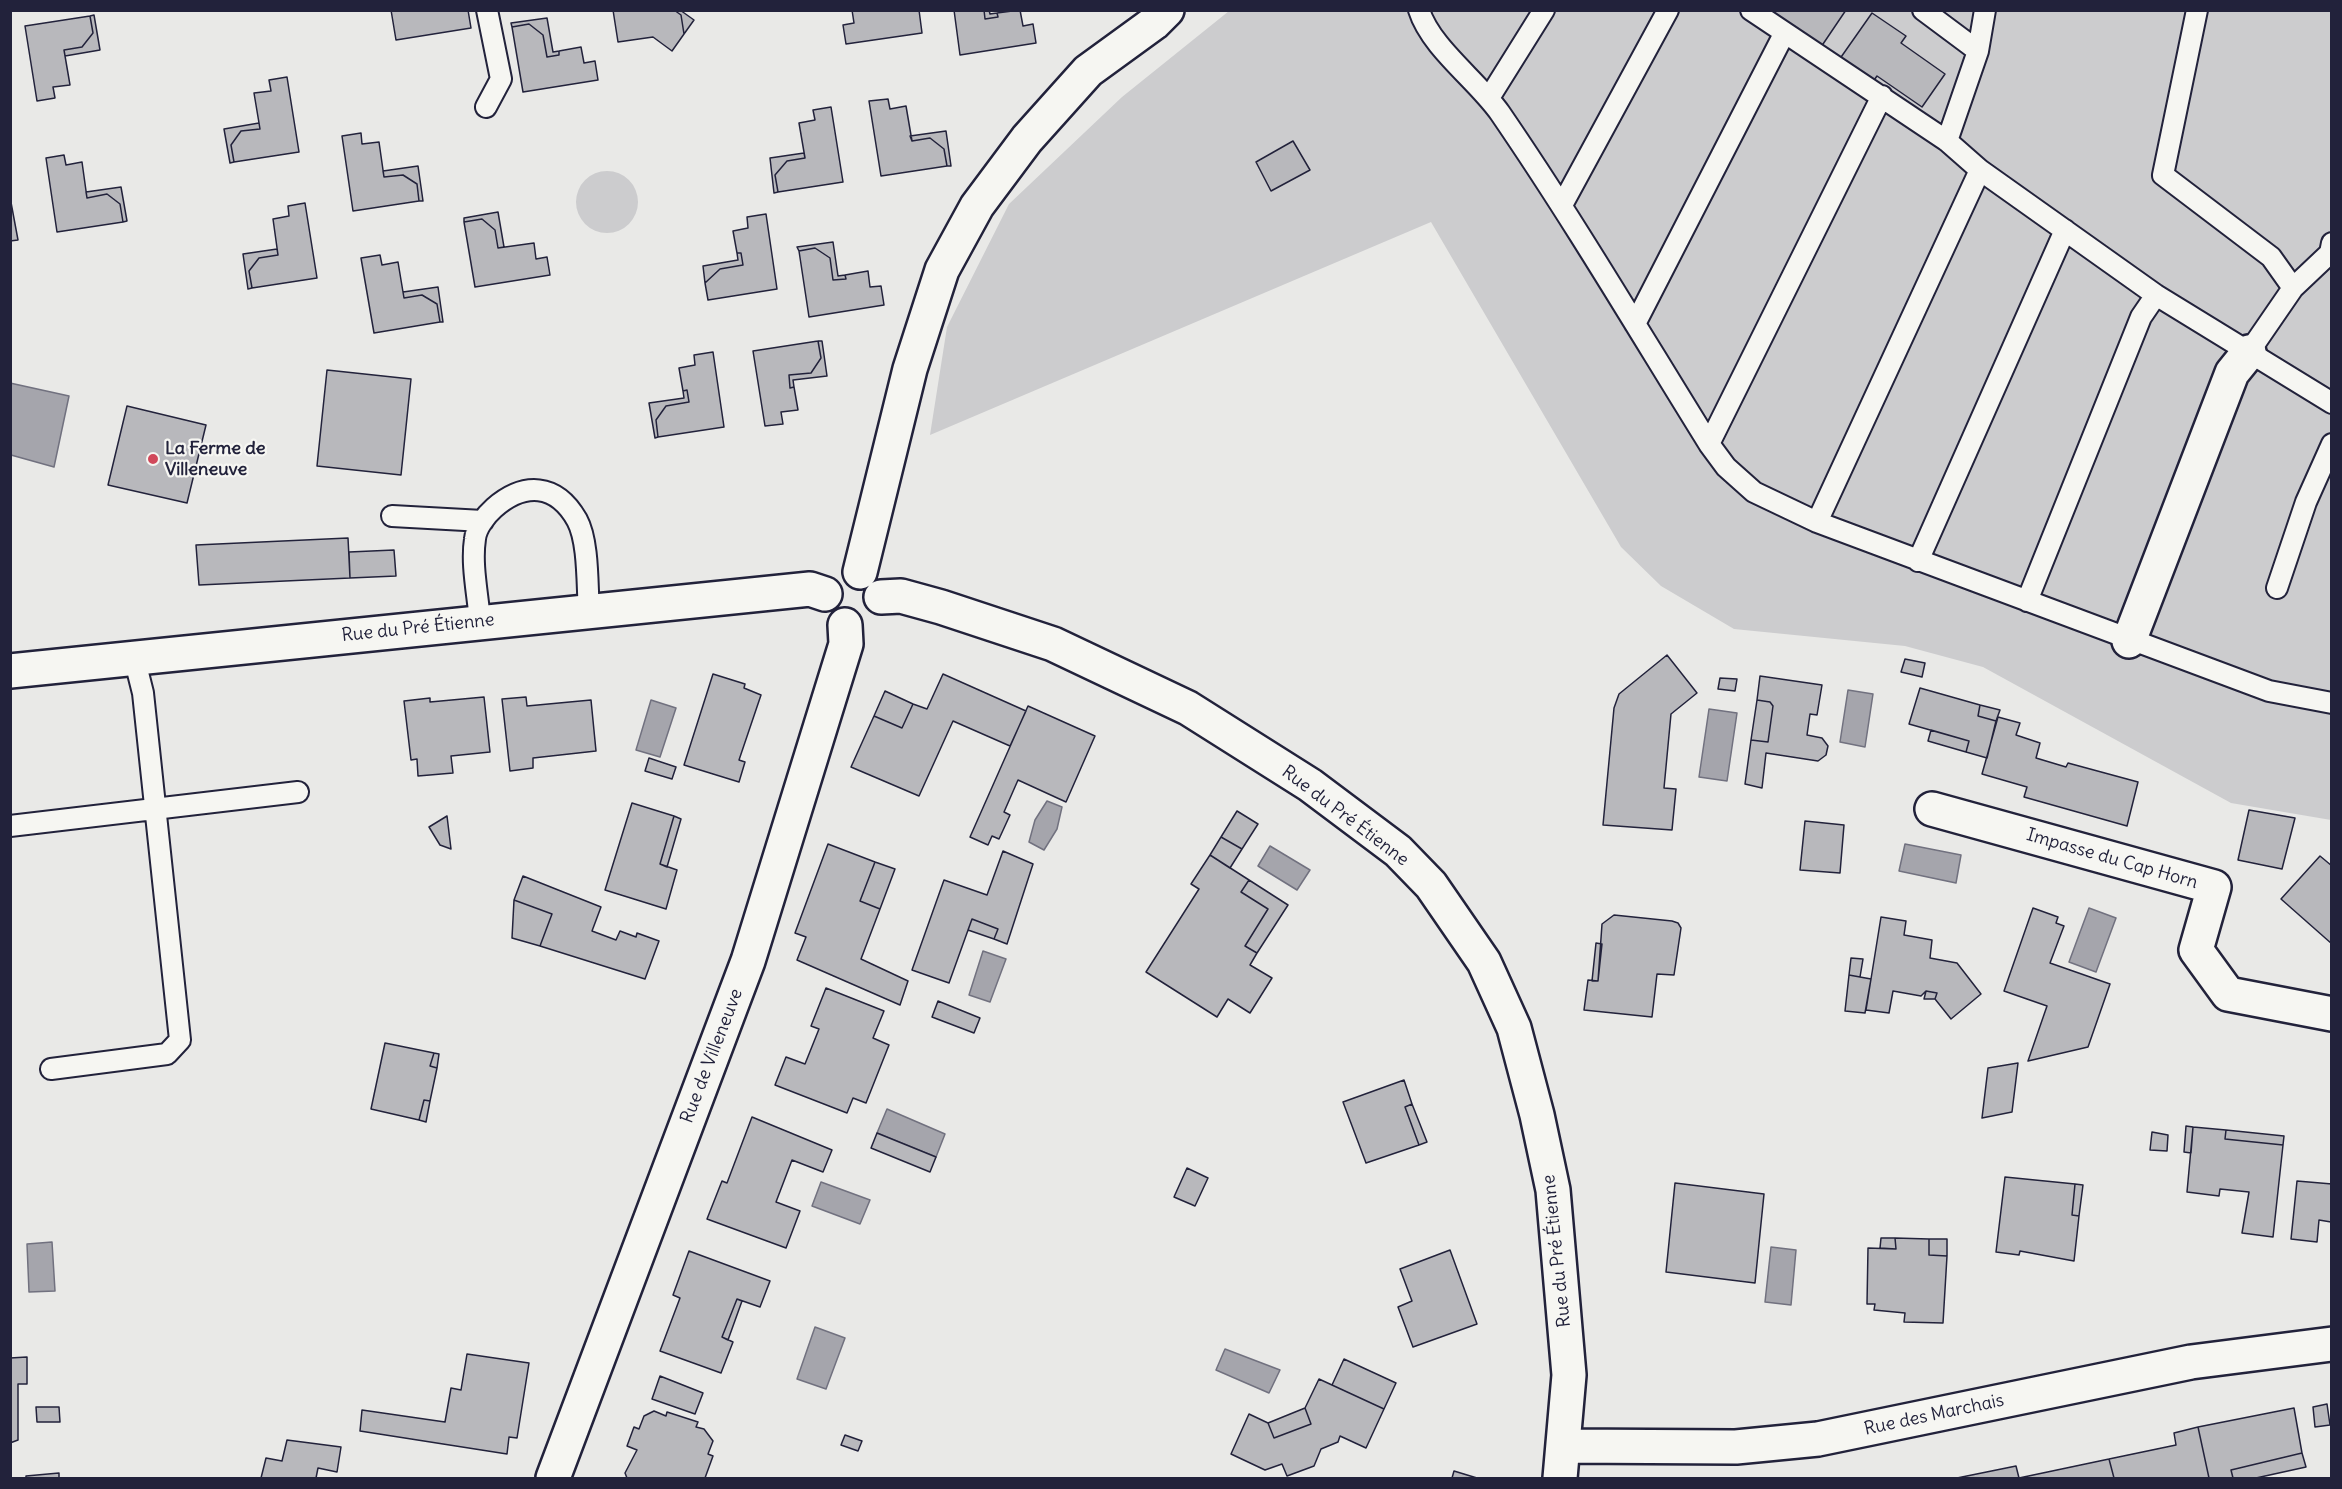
<!DOCTYPE html>
<meta charset="utf-8">
<style>
body{margin:0}
#map{position:relative;width:2342px;height:1489px;overflow:hidden;background:#e9e9e7;font-family:Delius,sans-serif}
canvas{display:block}
.frame{position:absolute;inset:0;border:12px solid #22223b;pointer-events:none}
</style>
<div id="map">
<canvas width="2342" height="1489"></canvas>
<div class="frame"></div>
</div>
<script>
const g = document.querySelector('canvas').getContext('2d');
g.lineJoin = 'round';
function fillPath(path, color) {
  g.fillStyle = color;
  g.fill(path, 'evenodd');
}
function strokePath(path, color, width, dash) {
  g.strokeStyle = color;
  g.lineWidth = width;
  g.lineCap = dash ? 'butt' : 'round';
  g.setLineDash(dash || []);
  g.stroke(path);
}
function write(font, color, halo, rows, align = 'center') {
  g.font = font + ' Delius,sans-serif';
  g.lineWidth = 4.5;
  g.setLineDash([]);
  g.textBaseline = 'middle';
  g.strokeStyle = halo;
  g.fillStyle = color;
  for (const [text, x, y, turn = 0] of rows) {
    g.save();
    g.translate(x, y);
    g.rotate((+turn || 0) * Math.PI / 180);
    g.textAlign = isNaN(turn) ? turn : align;
    if (halo) g.strokeText(text, 0, 0);
    g.fillText(text, 0, 0);
    g.restore();
  }
}
fillPath(new Path2D(`
 M1229 11H2331V820L2231 803 1983 667 1905 646 1734 629 1661 586 1621 547 1431 222 930 435 947 327 1009 204 1122 97Z
 M576 202a31 31 0 1 1 62 0a31 31 0 1 1-62 0Z`), '#ccccce');
const water = new Path2D(`
 M10 383 69 396 54 467 11 455Z
 M1848 690 1873 694 1865 747 1840 742Z
 M651 700 676 708 660 757 636 750Z
 M1709 709 1737 713 1727 781 1699 777Z
 M1047 801 1062 807 1057 829 1044 850 1029 842 1035 820Z
 M1905 844 1961 855 1956 883 1899 871Z
 M1270 846 1310 870 1297 890 1258 866Z
 M2089 908 2116 918 2096 972 2069 962Z
 M983 951 1006 959 990 1002 969 995Z
 M887 1109 945 1134 936 1157 877 1133Z
 M821 1182 870 1200 860 1224 812 1206Z
 M52 1242 55 1291 29 1292 27 1244Z
 M1771 1247 1796 1250 1791 1305 1765 1302Z
 M815 1327 845 1338 826 1389 797 1379Z
 M1225 1349 1280 1370 1269 1393 1216 1370Z`);
fillPath(water, '#a5a5ac');
strokePath(water, '#71717f', 1.5);
const building = new Path2D(`
 M391 10H468L471 28 396 40Z
 M613 10H674L681 15 684 34 672 51 653 37 618 42Z
 M674 10H680L694 20 684 34 681 15Z
 M852 10H919L922 33 846 44 843 25 854 23Z
 M954 10H984L985 19 998 17 997 13 1020 10 1023 26 1033 24 1036 43 960 55Z
 M984 10H989L990 14 997 13 998 17 985 19Z
 M1769 10H1846L1821 47Z
 M1872 13 1906 36 1901 43 1945 74 1922 107 1877 76 1872 83 1839 60Z
 M94 15 100 50 65 56 64 50 82 47 93 33 90 16Z
 M90 16 93 33 82 47 64 50 70 85 53 87 55 98 37 101 25 26Z
 M547 18 553 52 559 51V55L547 57 543 35 529 24 512 27 511 23Z
 M529 24 543 35 547 57 559 55V51L581 47 584 63 595 61 598 80 523 92 512 27Z
 M287 77 299 152 234 162 231 145 241 131 260 129 254 93 271 91 269 80Z
 M888 99 890 109 906 106 912 141 930 138 944 149 947 166 881 176 869 101Z
 M831 107 843 182 778 192 775 175 787 161 805 158 799 123 815 120 813 110Z
 M259 123 260 129 241 131 231 145 234 162 230 163 224 129Z
 M946 131 951 166H947L944 149 930 138 912 141 910 136Z
 M361 133 362 144 379 142 384 177 403 175 417 184 419 201 353 211 342 136Z
 M1293 141 1310 170 1271 191 1256 162Z
 M804 153 805 158 787 161 775 175 778 192 774 193 770 158Z
 M64 155 66 165 82 162 87 198 107 194 120 204 123 222 57 232 46 158Z
 M418 166 423 201H419L417 184 403 175 384 177 383 171Z
 M121 187 127 221 123 222 120 204 107 194 87 198 86 192Z
 M10 197 18 240 10 241Z
 M305 203 317 278 252 288 249 271 259 258 278 255 273 219 289 216 288 206Z
 M498 212 504 247 498 248 495 230 482 219 464 222V218Z
 M766 214 777 289 708 300 705 283 720 269 743 265 741 253H737L733 231 748 228 747 217Z
 M482 219 495 230 498 248 534 243 536 259 547 257 550 275 475 287 464 222Z
 M833 242 838 276 845 275 846 279 833 280 830 258 815 248 799 251 797 247Z
 M815 248 830 258 833 280 846 279 845 275 868 271 870 287 881 286 884 305 809 317 799 251Z
 M277 249 278 255 259 258 249 271 252 288 248 289 243 254Z
 M737 253H741L743 265 720 269 705 283 703 266 738 260Z
 M380 255 382 265 398 262 404 298 422 295 437 304 440 322 374 333 361 258Z
 M438 287 443 322H440L437 304 422 295 404 298 403 292Z
 M818 341 821 358 811 373 789 375 790 388 794 387 798 410 781 412 783 424 765 426 753 351Z
 M818 341H822L827 376 793 380 794 387 790 388 789 375 811 373 821 358Z
 M713 352 724 427 658 437 656 420 666 406 689 402 687 390 683 391 679 368 695 365 694 355Z
 M327 370 411 379 401 475 317 466Z
 M687 390 689 402 666 406 656 420 658 437 655 438 649 403 684 398 683 391Z
 M127 406 206 425 187 503 108 485Z
 M348 538 350 578 199 585 196 545Z
 M394 550 396 576 350 578 349 552Z
 M1667 655 1697 693 1671 714 1664 788 1676 789 1672 830 1603 825 1614 708 1619 694Z
 M1905 659 1925 663 1922 677 1901 672Z
 M713 674 745 684 744 688 761 695 739 760 745 762 739 782 684 765Z
 M943 674 1026 711 1010 746 953 721 919 796 851 767 874 716 902 728 913 704 927 709Z
 M1760 676 1822 685 1817 715 1810 714 1807 735 1822 738 1828 746 1826 755 1818 761 1766 753 1762 788 1745 784 1751 740 1768 742 1773 706 1770 702 1757 700Z
 M1720 678 1737 679 1735 691 1718 689Z
 M1920 688 1980 705 1978 716 1996 721 1987 758 1966 752 1969 741 1909 724Z
 M885 691 913 704 902 728 874 716Z
 M484 697 490 752 451 756 453 773 418 776 417 759 411 760 404 701 430 698V702Z
 M526 697 527 706 591 700 596 751 533 758V768L510 771 502 699Z
 M1757 700 1770 702 1773 706 1768 742 1751 740Z
 M1980 705 2000 710 1996 721 1978 716Z
 M1028 706 1095 736 1066 802 1018 780 1004 812 1010 815 999 839 992 836 988 845 970 837Z
 M1998 717 2020 723 2016 735 2040 743 2036 758 2066 767 2068 763 2138 782 2127 826 2024 797 2027 787 1982 774Z
 M1931 730 1969 741 1966 752 1928 741Z
 M649 758 676 767 672 779 645 771Z
 M632 803 674 816 660 864 677 870 666 909 605 890Z
 M2249 810 2295 818 2282 869 2238 860Z
 M1237 811 1258 824 1242 849 1221 837Z
 M447 816 451 849 440 845 429 827Z
 M674 816 681 819 667 867 660 864Z
 M1805 821 1844 825 1840 873 1800 870Z
 M1221 837 1242 849 1230 868 1210 855Z
 M828 844 875 862 860 901 880 909 861 959 908 981 900 1005 797 960 806 937 795 933Z
 M1003 851 1033 864 1007 944 994 939 998 929 972 919 949 983 912 970 944 880 987 895Z
 M1210 855 1249 880 1241 892 1268 909 1245 946 1257 953 1250 965 1272 978 1250 1013 1228 999 1217 1017 1146 972 1199 889 1191 884Z
 M2320 856 2332 866V944L2281 899Z
 M875 862 895 869 880 909 860 901Z
 M523 876 601 907 592 931 616 940 620 931 636 937 637 933 659 941 645 979 540 946 552 914 514 900Z
 M1249 880 1288 905 1257 953 1245 946 1268 909 1241 892Z
 M514 900 552 914 540 946 512 938Z
 M2033 908 2058 917 2056 923 2064 926 2050 963 2110 984 2088 1047 2028 1061 2047 1006 2004 991Z
 M1614 915 1672 921 1678 923 1681 928 1674 975 1657 974 1652 1017 1584 1010 1588 980 1598 981 1602 924Z
 M1881 917 1906 921 1904 935 1932 940 1930 958 1957 963 1981 994 1951 1019 1935 999 1937 993 1926 991 1921 996 1893 991 1889 1013 1866 1010Z
 M972 919 998 929 994 939 968 930Z
 M1596 943 1602 944 1598 981H1592Z
 M1851 958 1863 959 1860 977 1849 975Z
 M1849 975 1871 979 1865 1013 1845 1011Z
 M826 988 884 1011 873 1038 889 1045 866 1103 853 1098 847 1113 775 1085 786 1057 805 1064 819 1029 811 1026Z
 M1926 991 1937 993 1935 999H1924Z
 M938 1001 980 1018 974 1033 932 1017Z
 M385 1043 434 1053 430 1066 437 1068 430 1101 424 1100 419 1120 371 1109Z
 M434 1053 439 1054 437 1068 430 1066Z
 M2018 1063 2012 1112 1982 1118 1988 1068Z
 M1404 1080 1412 1104 1405 1107 1419 1145 1366 1163 1343 1102Z
 M424 1100 430 1101 426 1122 419 1120Z
 M1412 1104 1427 1142 1419 1145 1405 1107Z
 M752 1117 832 1150 823 1172 792 1160 776 1202 800 1211 786 1248 707 1219 722 1181 727 1183Z
 M2186 1126 2193 1127 2191 1153 2184 1152Z
 M2193 1127 2226 1130 2225 1139 2283 1145 2273 1237 2242 1233 2249 1192 2220 1189 2219 1196 2187 1192Z
 M2226 1130 2284 1136 2283 1145 2225 1139Z
 M2152 1132 2168 1135 2167 1151 2150 1150Z
 M877 1133 936 1157 930 1172 871 1148Z
 M1187 1168 1208 1178 1195 1206 1174 1197Z
 M2005 1177 2075 1184 2072 1215 2079 1216 2074 1261 2020 1251 2019 1255 1996 1252Z
 M2297 1181 2332 1184V1226L2331 1222 2319 1220 2317 1242 2291 1239Z
 M1675 1183 1764 1194 1755 1283 1666 1272Z
 M2075 1184 2083 1185 2079 1216 2072 1215Z
 M1881 1238H1895L1896 1249 1880 1248Z
 M1895 1238 1929 1239V1255L1947 1256 1943 1323 1904 1322 1905 1313 1874 1310 1875 1304H1867L1868 1248 1896 1249Z
 M1929 1239H1947V1256L1929 1255Z
 M1450 1250 1477 1324 1413 1347 1398 1307 1412 1301 1400 1269Z
 M689 1251 770 1281 760 1307 737 1299 722 1337 733 1342 721 1373 660 1351 680 1298 673 1295Z
 M737 1299 742 1301 728 1340 722 1337Z
 M467 1354 529 1363 517 1438 509 1437 507 1454 360 1431 362 1410 445 1422 451 1388 461 1390Z
 M27 1357V1384H18V1440L10 1443V1358Z
 M1344 1359 1396 1383 1384 1409 1332 1385Z
 M660 1376 703 1393 695 1414 652 1399Z
 M1319 1379 1384 1409 1366 1448 1340 1436 1338 1442 1321 1449 1314 1466 1287 1476 1282 1464 1265 1470 1231 1454 1249 1414 1268 1423 1274 1438 1311 1424 1305 1408Z
 M2327 1404 2330 1425 2315 1427 2313 1407Z
 M36 1407H59L60 1422H37Z
 M1305 1408 1311 1424 1274 1438 1268 1423Z
 M2294 1408 2302 1453 2231 1470 2233 1478H2209L2198 1427Z
 M654 1411 666 1416 667 1412 698 1422 696 1427 704 1429 713 1441 708 1454 713 1456 705 1478H627L625 1473 637 1450 627 1446 634 1427 639 1429 644 1416Z
 M2198 1427 2209 1478H2114L2109 1459 2176 1445 2174 1433Z
 M845 1435 862 1441 858 1451 841 1445Z
 M287 1440 341 1447 337 1472 318 1468 316 1478H261L266 1458 282 1461Z
 M2302 1453 2306 1467 2256 1478H2233L2231 1470Z
 M2109 1459 2114 1478H2019Z
 M2016 1466 2019 1478H1957Z
 M1454 1471 1477 1478H1452Z
 M59 1473V1478H26V1476Z`);
fillPath(building, '#b8b8bc');
strokePath(building, '#22223b', 1.5);
const lane = new Path2D(`
 M1419 10C1431 48 1477 80 1500 113 1574 221 1640 333 1709 444L1726 467 1754 492 1817 522 2269 691 2332 703
 M1751 10 1947 141 1980 170 2156 295 2332 403
 M1923 10 1978 51
 M2197 10 2163 175 2271 257 2293 288
 M1489 98 1544 10
 M486 107 501 79 487 10
 M1947 141 1978 51 1985 10
 M1562 205 1668 10
 M1635 324 1784 34
 M2249 352 2293 288 2330 253 2332 243
 M1709 444 1882 96
 M392 516 483 521
 M1817 522 1980 170
 M1918 561 2065 230
 M2277 588 2306 502 2332 444
 M2027 601 2141 317 2156 295
 M480 622C478 595 471 565 475 539 476 528 486 515 494 508 524 482 556 483 577 520 589 542 587 587 589 612
 M10 826 298 792
 M51 1069 167 1054 180 1040 143 693 134 657`);
const street = new Path2D(`
 M860 572 910 369 942 270 977 206 1027 139 1088 71 1154 23 1167 10
 M881 597 901 596 941 607 1053 644 1188 708 1310 785 1398 851 1431 885 1484 962 1514 1028 1537 1115 1553 1190 1569 1375 1560 1478
 M2129 641 2232 373 2249 352
 M10 671 810 589 825 594
 M1932 809 2214 887 2196 950 2228 994 2332 1014
 M1564 1446 1736 1447 1818 1439 2191 1362 2332 1344
 M553 1478 748 961 846 644 845 625`);
strokePath(lane, '#22223b', 24);
strokePath(street, '#22223b', 38);
strokePath(lane, '#f6f6f2', 20);
strokePath(street, '#f6f6f2', 33);
for (const [x, y, r, color] of [
 [153,459,6,"#d1495b"]
]) {
  const dot = new Path2D();
  dot.arc(x, y, r, 0, 2 * Math.PI);
  g.fillStyle = color;
  g.fill(dot);
  strokePath(dot, '#f6f6f2', 2);
}
write('bold 18px', '#22223b', '#f6f6f2', [
 ["La Ferme de",165,449],
 ["Villeneuve",165,470]
], 'left');
write('18px', '#22223b', '#f6f6f2', [
 ["Rue du Pré Étienne",418,628,-6],
 ["Rue du Pré Étienne",1345,816,37],
 ["Impasse du Cap Horn",2112,859,16],
 ["Rue de Villeneuve",712,1056,-69],
 ["Rue du Pré Étienne",1557,1251,-96],
 ["Rue des Marchais",1934,1415,-12]
]);
</script>
